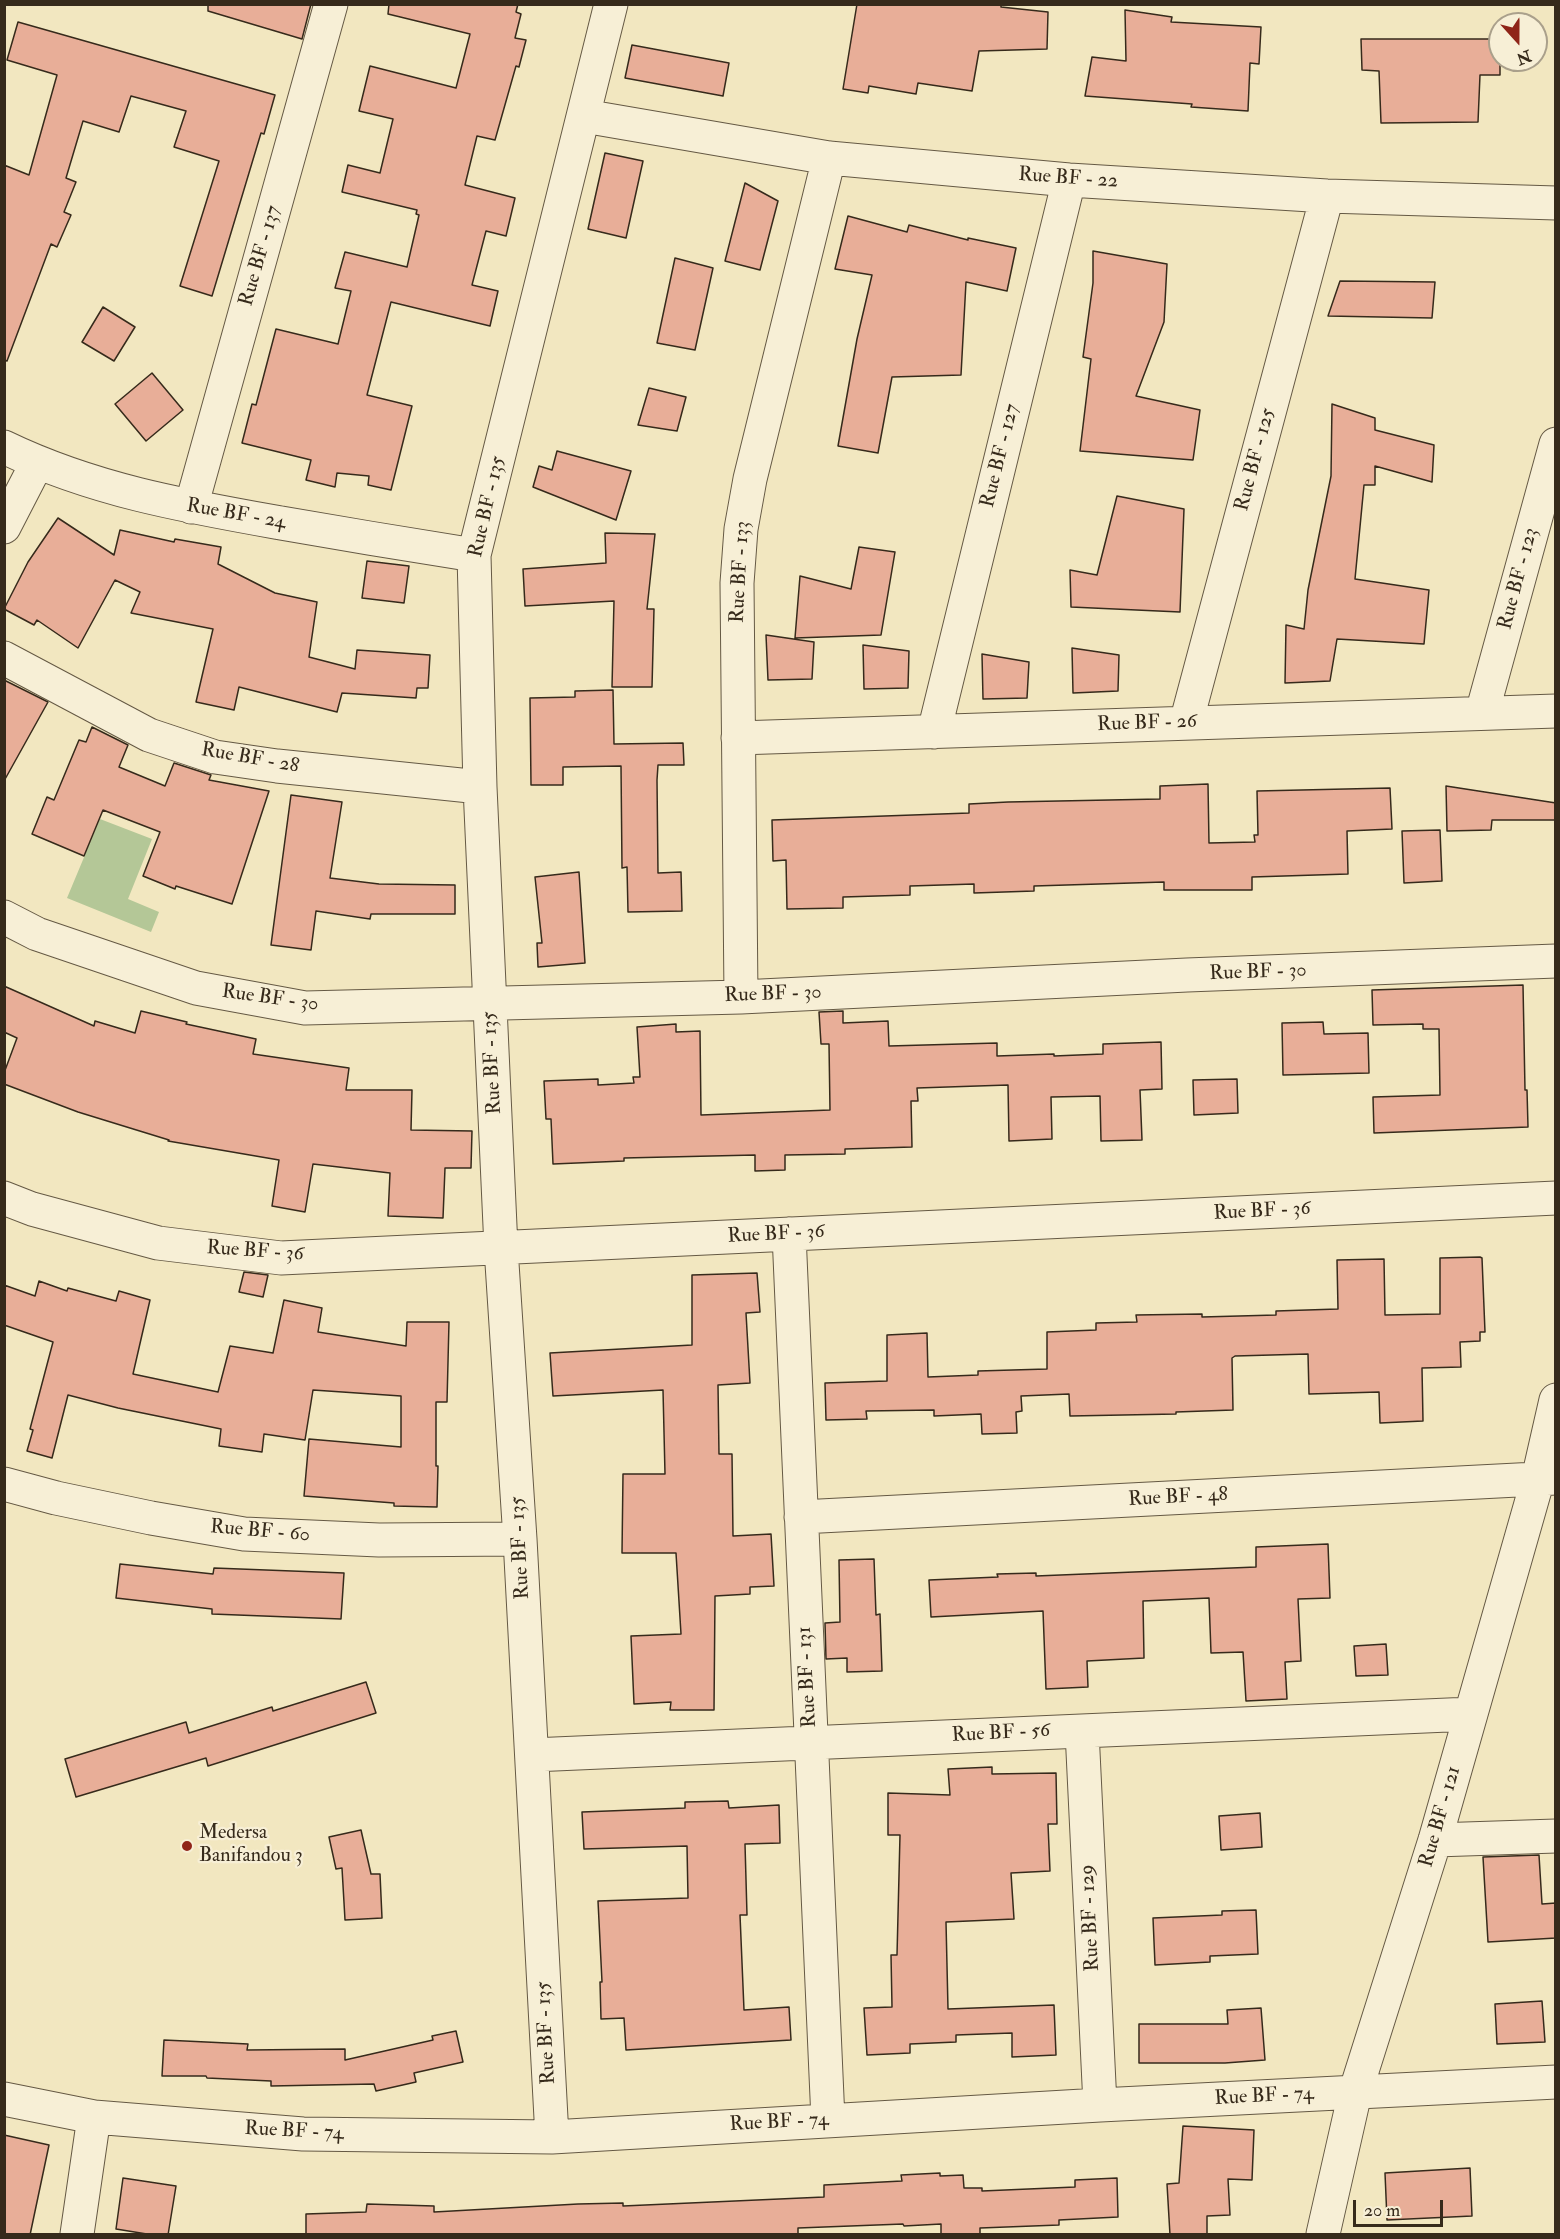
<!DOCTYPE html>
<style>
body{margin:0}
#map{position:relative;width:1560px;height:2239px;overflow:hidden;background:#f2e7c0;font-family:"IM FELL Double Pica",serif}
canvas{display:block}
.frame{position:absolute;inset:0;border:6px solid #362a1b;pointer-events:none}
.north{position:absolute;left:1488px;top:12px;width:60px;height:60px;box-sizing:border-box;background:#f7efd6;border:2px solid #aaa08b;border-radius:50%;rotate:159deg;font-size:16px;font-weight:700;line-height:24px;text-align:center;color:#362a1b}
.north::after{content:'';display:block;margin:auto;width:21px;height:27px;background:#8f2418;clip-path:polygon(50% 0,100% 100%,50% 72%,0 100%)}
.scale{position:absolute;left:1353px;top:2200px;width:90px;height:27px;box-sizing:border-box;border:3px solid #362a1b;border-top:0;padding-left:8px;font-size:18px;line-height:21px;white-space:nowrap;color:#362a1b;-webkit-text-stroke:4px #f7efd6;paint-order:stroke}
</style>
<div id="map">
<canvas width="1560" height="2239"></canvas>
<div class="frame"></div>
<div class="north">N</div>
<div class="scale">20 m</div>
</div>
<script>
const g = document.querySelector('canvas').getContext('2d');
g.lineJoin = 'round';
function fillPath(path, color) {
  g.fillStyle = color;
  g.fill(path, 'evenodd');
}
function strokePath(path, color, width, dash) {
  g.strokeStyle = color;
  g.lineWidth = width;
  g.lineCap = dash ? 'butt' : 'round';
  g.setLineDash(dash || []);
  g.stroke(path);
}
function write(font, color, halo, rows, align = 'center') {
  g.font = font + ' "IM FELL Double Pica",serif';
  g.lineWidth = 4.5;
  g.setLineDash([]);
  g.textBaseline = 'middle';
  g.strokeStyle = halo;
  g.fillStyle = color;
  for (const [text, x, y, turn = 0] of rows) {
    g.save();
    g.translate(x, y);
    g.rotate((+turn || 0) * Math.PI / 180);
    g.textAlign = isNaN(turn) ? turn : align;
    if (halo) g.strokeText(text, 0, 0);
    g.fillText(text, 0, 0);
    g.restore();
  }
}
fillPath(new Path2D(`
 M100 819 152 839 128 899 159 912 151 932 67 898Z`), '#b4c797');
const building = new Path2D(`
 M208 4H311L302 39 208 11Z
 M389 4H518L516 12 521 14 515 38 526 40 519 67 516 66 495 140 477 136 465 185 515 198 506 236 486 231 472 285 498 291 490 326 391 302 367 395 412 406 391 490 368 485 369 476 337 473 335 487 306 480 311 460 242 443 252 404 256 405 276 329 338 344 351 291 335 288 345 252 407 267 419 215 416 214 417 210 342 192 348 165 380 173 393 119 359 111 370 66 456 88 470 34 388 14Z
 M857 4H1001V7L1048 12 1047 49 979 51 972 91 918 83 916 94 869 86 868 93 843 89Z
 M1125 10 1172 17 1171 22 1261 27 1259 64 1250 63 1248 111 1191 107 1192 104 1085 96 1092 57 1126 61Z
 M18 22 275 95 264 134 261 133 212 296 180 286 219 161 174 147 186 111 131 96 119 132 83 121 66 178 76 182 64 212 71 215 57 247 51 244 7 361 4 360V165L29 175 57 75 7 60Z
 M1361 39H1500V75H1480L1478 122 1381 123 1379 71 1362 70Z
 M632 45 729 63 723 96 625 78Z
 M605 153 643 161 626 238 588 229Z
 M745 183 778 201 760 270 725 261Z
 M848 216 907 232 909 225 968 240V238L1016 248 1007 291 966 282 961 375 892 377 878 453 838 446 857 339 872 275 835 269Z
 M1093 251 1167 264 1164 322 1136 396 1200 410 1193 460 1080 451 1091 359 1083 357 1093 283Z
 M675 258 713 268 695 350 657 343Z
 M1340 281 1435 282 1432 318 1328 316Z
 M103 307 135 327 114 361 82 342Z
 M152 373 183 410 146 441 115 404Z
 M649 388 686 397 677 431 638 425Z
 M1332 404 1375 418V430L1434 445 1432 482 1375 466V485H1364L1355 579 1429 590 1424 644 1337 639 1330 681 1285 683 1286 625 1304 629 1308 590 1331 476Z
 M557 451 631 471 616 520 533 487 539 466 552 470Z
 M1117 496 1184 509 1180 612 1071 607 1070 570 1097 575Z
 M58 518 114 555 120 530 174 542 175 539 221 547 218 564 275 593 317 602 309 657 355 669 357 650 430 655 428 688H417L416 698 342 693 337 712 239 687 234 710 196 702 213 629 131 613 140 592 115 580 78 648 37 620 34 625 4 609 28 562Z
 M605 533 655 534 647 609H654L652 687H612L614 601 525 606 523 569 606 563Z
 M859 547 895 552 881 635 795 638 800 576 851 589Z
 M367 561 409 566 404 603 362 598Z
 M766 635 814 642 812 679 768 680Z
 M863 645 909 651 908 688 864 689Z
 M1072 648 1119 655 1118 691 1073 693Z
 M982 654 1029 662 1027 698 983 699Z
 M4 680 48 702 4 781Z
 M613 690 614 744 683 743 684 765H658L657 780 658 873 681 872 682 911 628 912 627 867 622 868 621 766 563 767V785H531L530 698 575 697V691Z
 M92 727 128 745 119 767 165 786 174 763 211 775 209 780 269 791 232 904 176 886 175 889 143 876 160 832 103 810 84 856 32 834 47 797 54 800 79 740 86 742Z
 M1208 784 1209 843 1255 842 1254 835H1258L1257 791 1390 788 1392 829 1347 831 1348 874 1252 877V890H1164V882L1034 886V891L974 893V884L910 886V895L843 897V908L787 909 786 860 773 861 772 820 969 813V804L1008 802 1160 799V786Z
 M1446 786 1556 803V820H1492L1491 830 1447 831Z
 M291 795 342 802 330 878 379 884 455 885V914H371L370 919 316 911 311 950 271 945Z
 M1440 830 1442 881 1404 883 1402 831Z
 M579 872 585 963 538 967 537 943H542L535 877Z
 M1523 985 1525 1090H1527L1528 1127 1374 1133 1373 1097 1440 1095 1439 1029H1423V1024L1373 1025 1372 990Z
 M4 986 94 1026 95 1021 135 1033 141 1011 187 1022 186 1024 256 1039 253 1054 349 1068 346 1090H412L411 1130 472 1131 471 1168H445L443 1218 388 1216 390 1173 313 1164 305 1212 272 1206 279 1160 168 1141 169 1140 78 1112 4 1084V1073L17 1038 4 1032Z
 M843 1011V1023L888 1021 889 1046 997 1043V1056L1054 1054V1056L1103 1054V1044L1161 1042 1162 1089 1140 1090 1142 1140 1101 1141 1100 1096 1051 1097 1052 1139 1009 1141 1008 1085 917 1088 918 1101H911L912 1147 845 1149V1154L785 1155V1170L755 1171V1155L624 1158V1161L553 1164 551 1119H546L544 1081 598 1079V1085L634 1083 633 1077H640L637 1027 676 1024V1032L700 1031 701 1115 830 1110 829 1044H821L819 1012Z
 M1323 1022 1324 1034 1368 1033 1369 1073 1283 1075 1282 1023Z
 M1237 1079 1238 1113 1194 1115 1193 1080Z
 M1480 1257 1482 1258 1485 1332H1480V1341L1460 1342 1461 1367 1422 1368 1423 1421 1380 1423 1379 1392 1309 1394 1308 1354 1235 1356 1232 1358 1233 1410 1176 1412V1414L1070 1416 1069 1394 1021 1396 1022 1411 1016 1412 1017 1433 982 1434 981 1414 934 1416V1410L866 1411 867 1419 826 1420 825 1383 887 1381V1335L927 1333 928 1377 978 1375V1371L1047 1369V1332L1096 1330V1323L1137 1322 1136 1315 1202 1314V1317L1276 1315V1311L1338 1309 1337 1260 1384 1259 1385 1315 1440 1314V1258Z
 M244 1272 268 1275 263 1297 239 1292Z
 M757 1273 760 1312 746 1313 750 1383 718 1385 719 1454H732L733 1536 771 1534 774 1586 750 1587V1594L715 1596 714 1710H670L671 1702 634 1704 631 1636 681 1634 676 1553H622L623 1474H665L663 1390 553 1396 550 1353 692 1345V1275Z
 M39 1281 67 1291 68 1288 116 1301 119 1291 150 1300 133 1374 218 1392 230 1346 273 1353 284 1300 322 1308 318 1332 406 1346 407 1322H449L447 1402H436V1466H438L437 1507 394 1506V1503L304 1496 309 1439 401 1447V1396L313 1390 305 1440 264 1434 262 1452 219 1446 221 1429 118 1408 68 1395 52 1458 27 1451 33 1430 30 1429 53 1342 4 1325V1285L35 1296Z
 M1328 1544 1330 1598 1298 1599 1301 1661 1285 1662 1287 1699 1246 1701 1243 1652 1211 1653 1209 1598 1143 1601 1144 1658 1087 1661 1088 1687 1046 1689 1043 1611 931 1617 929 1580 998 1577 997 1574 1036 1573V1576L1256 1567V1547Z
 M874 1559 876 1615 880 1614 882 1671 847 1672V1658L826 1659 825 1623 840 1622 839 1560Z
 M120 1564 213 1574 214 1568 344 1573 341 1619 212 1614V1609L116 1598Z
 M1386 1644 1388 1675 1356 1676 1354 1646Z
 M366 1682 376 1713 208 1766 206 1758 76 1797 65 1759 186 1722 189 1733 272 1707 273 1711Z
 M992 1767V1774L1056 1773 1057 1824H1048L1050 1871 1011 1873 1014 1919 946 1922 948 2009 1054 2005 1056 2055 1012 2057V2033L956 2035V2042L910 2044V2053L867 2055 864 2008 892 2007 891 1955H897L900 1835H888V1793L950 1795 948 1769Z
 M728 1801 729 1808 779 1805 780 1843 745 1844 747 1915H740L744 2010 789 2007 791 2040 626 2050 624 2018 601 2019 600 1982H602L598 1901 688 1898 687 1846 584 1849 582 1812 685 1808V1802Z
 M1260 1813 1262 1847 1221 1850 1219 1816Z
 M361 1830 371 1874H380L382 1918 345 1920 342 1868 336 1869 329 1837Z
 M1539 1855 1542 1904 1556 1903V1938L1488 1942 1483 1857Z
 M1256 1910 1258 1954 1210 1956V1962L1155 1965 1153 1918 1222 1915V1911Z
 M1542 2001 1545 2042 1497 2044 1495 2004Z
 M1261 2008 1265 2060 1225 2063H1139V2024H1228L1227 2010Z
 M456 2031 463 2062 414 2073 416 2082 376 2091 374 2084 271 2086V2081L207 2078 206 2076H162L164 2040 248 2044 247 2050 345 2049V2060L433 2040 432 2036Z
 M1183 2126 1254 2130 1252 2180 1228 2179 1230 2215 1207 2216V2235H1170L1167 2184 1179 2183Z
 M4 2135 49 2145 30 2235H4Z
 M1470 2168 1472 2216 1387 2220 1385 2173Z
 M940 2173V2176L963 2175 964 2188H982V2191L1075 2187V2180L1117 2178 1118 2217 1059 2220V2225L980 2228V2235H941V2224L904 2226 903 2224 798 2228V2235H306V2214L366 2212 367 2204 434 2206V2212L578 2204 623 2203V2206L824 2197V2185L902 2181 901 2175Z
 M123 2178 176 2186 168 2235H153L116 2229Z`);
fillPath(building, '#e8ae98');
strokePath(building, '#362a1b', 1.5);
const minor = new Path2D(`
 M584 116 829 158 1069 180 1327 196 1556 203
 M4 447C93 490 185 506 281 523 345 534 410 545 474 555
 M191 507 331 4
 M4 527 37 463
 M4 658 149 735 215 757 277 766 480 787
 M1482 713 1556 444
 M1186 723 1327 196
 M934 732 1069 180
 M738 738 1556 711
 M4 917 37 934 196 988 305 1008 741 997 1187 975 1556 961
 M741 997 737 583 741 529 750 479 829 158
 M4 1198 32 1209 158 1243 281 1258 1556 1198
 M789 1234 828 2120
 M4 1484 56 1498 151 1518 244 1534 379 1540 520 1539
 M801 1517 1556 1478
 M1082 1731 1100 2105
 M532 1755 1471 1714
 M1435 1840 1556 1836
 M4 2099 94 2117 303 2134 552 2137 1100 2105 1556 2082
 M552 2137 520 1539 501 1248 480 787 474 555 611 4
 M77 2234 94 2117
 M1323 2234 1355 2093 1435 1840 1538 1479 1556 1400`);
strokePath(minor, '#655944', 35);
strokePath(minor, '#f7efd6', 33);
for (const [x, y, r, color] of [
 [187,1846,6,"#8f2418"]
]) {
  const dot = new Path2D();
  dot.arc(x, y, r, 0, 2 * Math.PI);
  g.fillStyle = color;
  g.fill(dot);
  strokePath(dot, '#f7efd6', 2);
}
write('20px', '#362a1b', '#f7efd6', [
 ["Rue BF - 22",1068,179,4],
 ["Rue BF - 137",261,256,-74],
 ["Rue BF - 127",1001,456,-76],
 ["Rue BF - 125",1256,460,-75],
 ["Rue BF - 135",488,507,-77],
 ["Rue BF - 24",236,515,10],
 ["Rue BF - 133",741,572,-87],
 ["Rue BF - 123",1519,579,-75],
 ["Rue BF - 26",1147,724,-2],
 ["Rue BF - 28",250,759,10],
 ["Rue BF - 30",1258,973,-2],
 ["Rue BF - 30",773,995,-2],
 ["Rue BF - 30",270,999,8],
 ["Rue BF - 135",493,1063,-93],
 ["Rue BF - 36",1262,1212,-3],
 ["Rue BF - 36",776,1235,-3],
 ["Rue BF - 36",255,1252,4],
 ["Rue BF - 48",1178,1498,-3],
 ["Rue BF - 60",260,1532,5],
 ["Rue BF - 135",521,1548,-93],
 ["Rue BF - 131",808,1677,-93],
 ["Rue BF - 56",1001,1734,-3],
 ["Rue BF - 121",1441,1817,-74],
 ["Rue BF - 129",1091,1918,-93],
 ["Rue BF - 135",547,2033,-93],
 ["Rue BF - 74",1264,2097,-3],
 ["Rue BF - 74",779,2123,-3],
 ["Rue BF - 74",294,2132,3]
]);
write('20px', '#362a1b', '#f7efd6', [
 ["Medersa",199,1834],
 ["Banifandou 3",199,1857]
], 'left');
</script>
